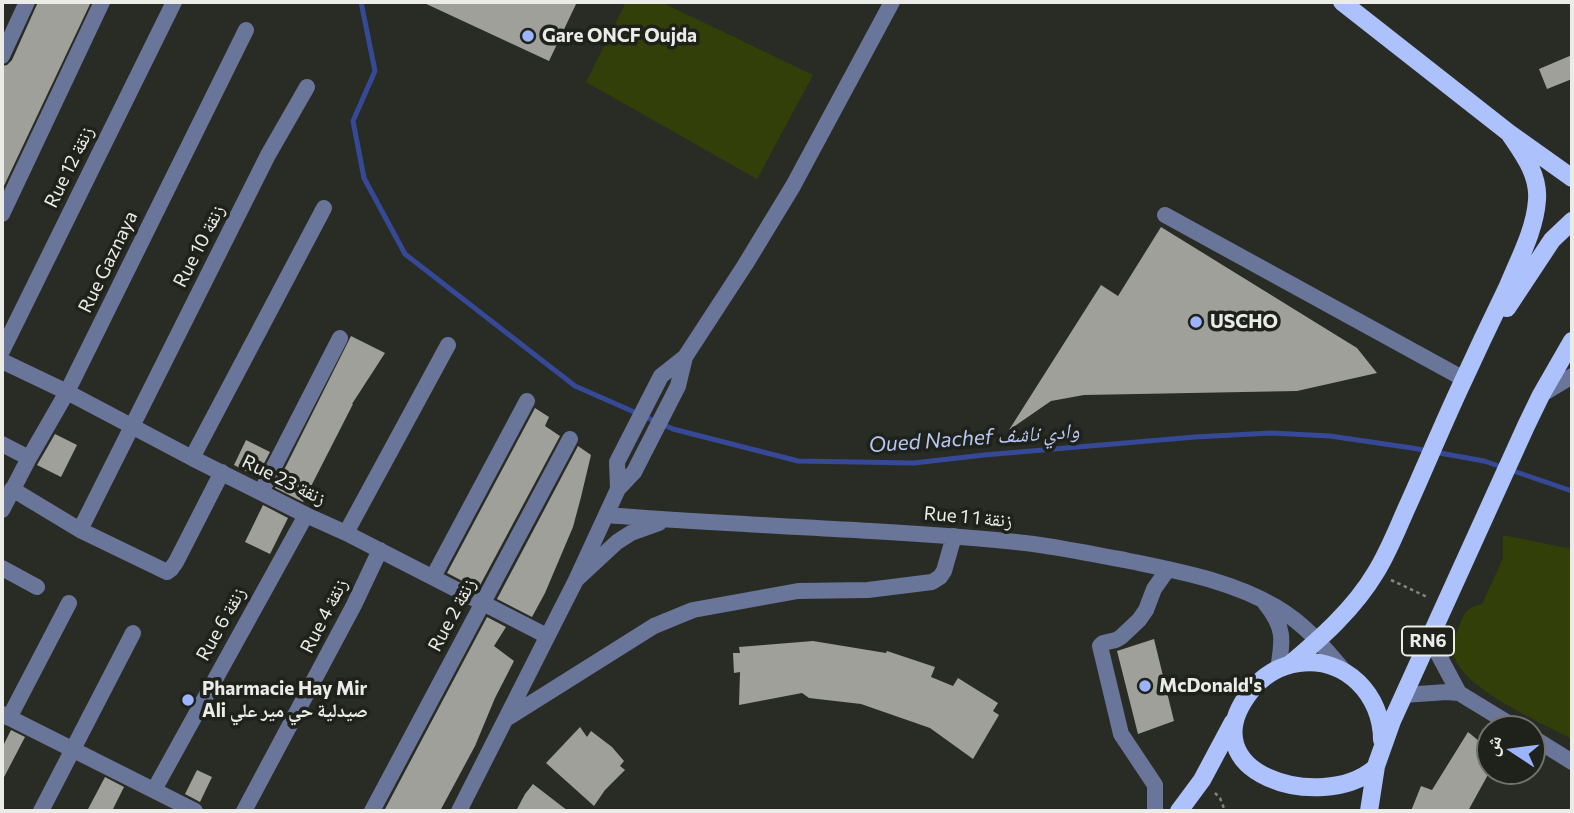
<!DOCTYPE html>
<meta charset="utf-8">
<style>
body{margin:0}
#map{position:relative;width:1574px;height:813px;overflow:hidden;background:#292b25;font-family:Commissioner,"Noto Naskh Arabic",sans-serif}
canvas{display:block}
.frame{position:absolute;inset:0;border:4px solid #ebece8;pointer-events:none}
.north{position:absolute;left:1476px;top:715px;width:70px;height:70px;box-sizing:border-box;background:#1f211b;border:2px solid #71726d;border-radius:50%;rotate:283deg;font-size:19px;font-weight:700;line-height:28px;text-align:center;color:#ebece8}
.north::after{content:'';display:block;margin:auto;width:24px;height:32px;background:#9cb4fd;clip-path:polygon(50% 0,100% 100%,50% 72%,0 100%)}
</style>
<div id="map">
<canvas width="1574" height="813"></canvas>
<div class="frame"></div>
<div class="north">ش</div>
</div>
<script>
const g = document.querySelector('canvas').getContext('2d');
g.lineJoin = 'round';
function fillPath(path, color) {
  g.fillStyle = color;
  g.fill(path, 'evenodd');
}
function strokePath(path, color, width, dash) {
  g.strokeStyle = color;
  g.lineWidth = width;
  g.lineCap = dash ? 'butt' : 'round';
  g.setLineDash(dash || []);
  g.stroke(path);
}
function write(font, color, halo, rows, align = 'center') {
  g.font = font + ' Commissioner,"Noto Naskh Arabic",sans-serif';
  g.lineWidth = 7;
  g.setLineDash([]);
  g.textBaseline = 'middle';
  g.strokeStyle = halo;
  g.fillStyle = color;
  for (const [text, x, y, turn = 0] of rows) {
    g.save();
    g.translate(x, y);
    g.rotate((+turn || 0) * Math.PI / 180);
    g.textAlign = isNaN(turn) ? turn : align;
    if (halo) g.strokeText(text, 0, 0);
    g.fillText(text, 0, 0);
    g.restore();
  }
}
fillPath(new Path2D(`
 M626 2H661L813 75 757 179 586 82Z
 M1503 535 1572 549V739C1542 723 1464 689 1454 656 1451 646 1454 638 1458 630 1464 614 1465 608 1482 604L1503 558Z`), '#333f08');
strokePath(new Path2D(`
 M361 2 375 71 353 121 364 178 405 254 575 386 673 429 798 461 914 463 984 455 1195 437 1271 433 1330 436 1412 448 1484 461 1572 491`), '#364996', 5);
fillPath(new Path2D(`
 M38 2H91L2 190V66L7 65 12 60Z
 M422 2H577L549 61Z
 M1572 55V79L1547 89 1539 69Z
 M1161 227 1357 348 1377 373 1297 391 1084 395 1051 401 1009 430 1101 285 1118 296Z
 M351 336 385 353 352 404H353L303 502 275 488Z
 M535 408 549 417 545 426 560 436 478 589 447 573Z
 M55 434 77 445 61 477 37 465Z
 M246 440 270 452 257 477 234 465Z
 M578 446 591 455 581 497 573 527 545 593 532 617 497 599Z
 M263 505 288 518 270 554 245 542Z
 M487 617 506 627 494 646 514 661 495 698 475 746 440 811H384Z
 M1154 639 1174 721 1138 734 1117 651Z
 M813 641 886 653 887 651 935 667 931 677 953 686 958 678 998 703 993 711 999 715 973 759 930 728 861 704 809 698 802 693 739 705 740 672 734 673 733 653H740L739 647Z
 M580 727 587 737 591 731 612 747 624 761 620 766 625 770 605 790 594 806 546 763Z
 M11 730 25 737 2 781V748Z
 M1468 732 1490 750V771L1468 811H1411L1421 786 1432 790Z
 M197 770 212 777 200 802 185 794Z
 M105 777 124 787 112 811H87Z
 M533 784 568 811H516L525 794Z`), '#9ea099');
strokePath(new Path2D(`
 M1391 580 1429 598
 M1215 793 1220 798 1225 811`), '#838580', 2.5, [3.5, 3.5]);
strokePath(new Path2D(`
 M2 56 27 2
 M2 214 102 2
 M1165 215 1464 379
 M2 351 174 2
 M2 361 67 392 192 458 306 515 346 533 547 636
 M1541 395 1572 376
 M2 444 29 458
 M192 458 324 208
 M12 489 80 530 167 572 171 569 176 562 222 472
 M618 489 617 462 661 376 685 357
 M261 492 340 338
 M2 510 29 458 67 392 246 30
 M606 515C694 522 783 526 871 531 923 534 974 537 1025 543 1059 547 1091 554 1125 560 1177 571 1230 580 1276 607 1305 624 1325 648 1345 672
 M80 530 268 155 307 87
 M346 533 448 345
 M2 568 37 587
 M433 577 527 401
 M576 580 618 489 634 472 678 386 685 357 745 265 793 186 892 2
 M1265 603C1285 628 1283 639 1278 669
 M1430 639 1459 693
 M1403 695 1447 692 1459 693 1518 729
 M2 714 195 811
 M9 718 69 603
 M506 719 654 626 693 610 798 591 868 590 932 582 940 577 944 571 954 536
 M1532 737 1572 762
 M154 790 306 515
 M41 811 133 633
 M244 811 354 605 380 550
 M372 811 570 439
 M459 811 576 580 617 542 631 533 659 523
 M1155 811V785L1121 734 1100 646 1103 643 1116 640 1121 637 1139 620 1146 610 1154 589 1168 569`), '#697599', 16);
strokePath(new Path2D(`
 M1342 2 1509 133 1572 178
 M1507 308 1552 240 1572 221
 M1289 665C1321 638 1354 609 1376 572 1389 551 1398 527 1408 505 1425 467 1441 429 1458 392 1474 357 1491 321 1508 286 1519 259 1535 230 1537 200 1539 174 1523 154 1509 133
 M1374 769C1321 813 1187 774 1250 692 1262 676 1280 665 1299 663 1346 657 1382 695 1382 740
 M1179 811 1202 780 1233 722
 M1369 811 1376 766 1392 721 1526 426 1541 395 1572 341`), '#adc2fd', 18);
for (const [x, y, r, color] of [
 [528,36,7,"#9cb4fd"],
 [1196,322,7,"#9cb4fd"],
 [1145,686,7,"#9cb4fd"],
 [188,700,7,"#9cb4fd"]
]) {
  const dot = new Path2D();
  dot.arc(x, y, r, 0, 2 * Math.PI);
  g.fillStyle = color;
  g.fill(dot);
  strokePath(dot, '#1f211b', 2.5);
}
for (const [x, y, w] of [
 [1428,641,52]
]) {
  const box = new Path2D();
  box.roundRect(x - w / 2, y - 14.5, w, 29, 5);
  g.fillStyle = '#1f211b';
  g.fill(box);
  strokePath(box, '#ebece8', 2);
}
write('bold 18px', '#ebece8', null, [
 ["RN6",1428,641]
]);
write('bold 19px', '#ebece8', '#1f211b', [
 ["Gare ONCF Oujda",542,36],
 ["USCHO",1210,322],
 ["McDonald's",1159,686],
 ["Pharmacie Hay Mir",202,689],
 ["Ali صيدلية حي مير علي",202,711]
], 'left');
write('19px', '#ebece8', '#1f211b', [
 ["Rue 12 زنقة",69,167,-64],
 ["Rue 10 زنقة",199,246,-63],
 ["Rue Gaznaya",108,262,-64],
 ["Rue 23 زنقة",284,480,26],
 ["Rue 1 زنقة 1",968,517,5],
 ["Rue 2 زنقة",452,615,-62],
 ["Rue 4 زنقة",324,616,-63],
 ["Rue 6 زنقة",221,624,-61]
]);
write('italic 21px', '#b8c8f3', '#1f211b', [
 ["Oued Nachef وادي ناشف",974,438,-4]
]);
</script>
